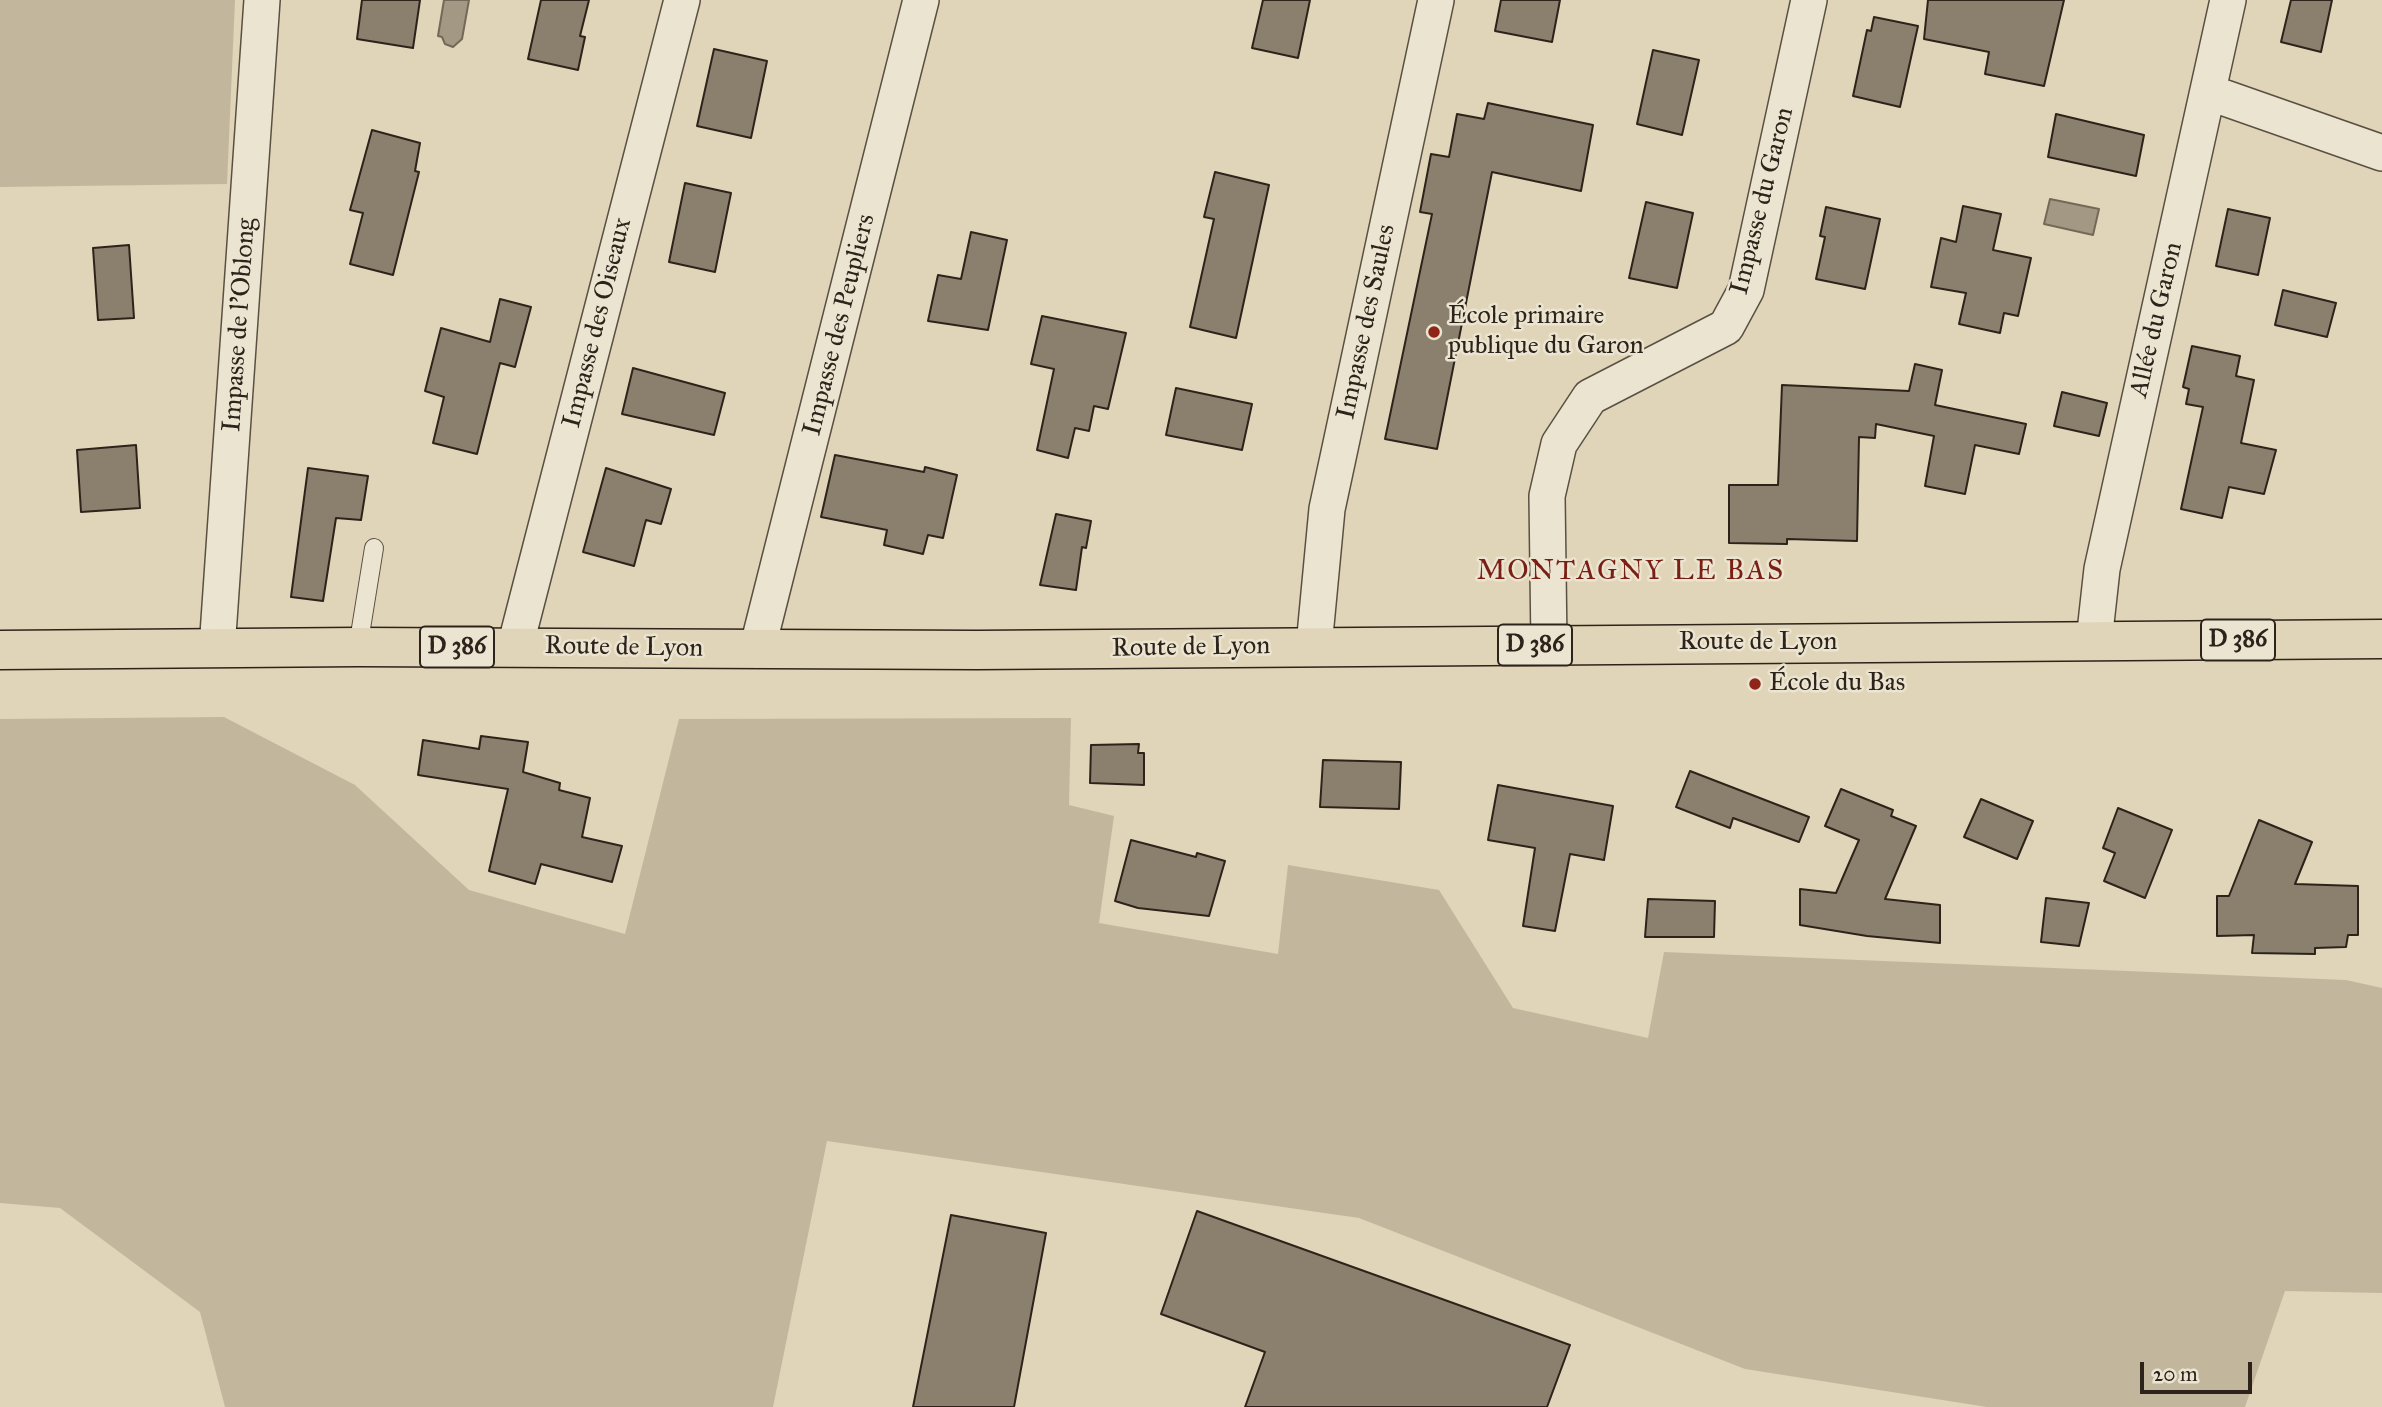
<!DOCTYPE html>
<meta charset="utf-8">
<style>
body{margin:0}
#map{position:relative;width:2382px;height:1407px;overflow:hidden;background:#e0d5b8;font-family:"IM FELL Great Primer",serif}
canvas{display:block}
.scale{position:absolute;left:2140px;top:1362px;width:112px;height:32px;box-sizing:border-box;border:4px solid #2d231b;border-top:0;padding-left:9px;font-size:21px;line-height:24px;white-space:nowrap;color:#2d231b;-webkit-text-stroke:5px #ebe4d1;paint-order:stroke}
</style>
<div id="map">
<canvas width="2382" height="1407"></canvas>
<div class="scale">20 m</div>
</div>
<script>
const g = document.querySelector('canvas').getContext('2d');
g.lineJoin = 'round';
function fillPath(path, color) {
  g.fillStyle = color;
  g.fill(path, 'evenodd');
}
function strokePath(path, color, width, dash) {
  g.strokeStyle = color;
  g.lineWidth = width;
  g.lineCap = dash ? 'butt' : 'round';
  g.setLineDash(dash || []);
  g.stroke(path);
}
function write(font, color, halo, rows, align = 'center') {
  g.font = font + ' "IM FELL Great Primer",serif';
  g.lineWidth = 5;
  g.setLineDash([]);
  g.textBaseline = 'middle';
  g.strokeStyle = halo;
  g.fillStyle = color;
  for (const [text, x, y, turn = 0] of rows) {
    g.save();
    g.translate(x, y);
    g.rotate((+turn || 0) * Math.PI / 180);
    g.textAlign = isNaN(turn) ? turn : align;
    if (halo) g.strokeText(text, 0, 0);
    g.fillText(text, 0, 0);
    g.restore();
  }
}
fillPath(new Path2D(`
 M0 0H235L227 184 0 187Z
 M224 717 355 785 469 890 625 934 679 719 1071 718 1069 805 1114 816 1099 923 1278 954 1288 865 1439 890 1513 1008 1648 1038 1664 952 2346 980 2382 988V1293L2285 1291 2245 1407H1987L1745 1369 1359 1218 827 1141 773 1407H225L200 1312 60 1208 0 1203V719Z`), '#c2b79d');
const water = new Path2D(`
 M444 0H469L462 39 453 47 445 44 442 37 438 36Z
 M2050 199 2099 209 2093 235 2044 224Z`);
fillPath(water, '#a39883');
strokePath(water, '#746959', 2);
const building = new Path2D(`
 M362 0H420L413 48 357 39Z
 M541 0H589L580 36 585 37 578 70 528 59Z
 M1263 0H1310L1298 58 1252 48Z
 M1501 0H1560L1552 42 1495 31Z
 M1928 0H2064L2044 86 1985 74 1989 52 1924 39Z
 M2291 0H2332L2321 52 2281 42Z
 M1874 17 1918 26 1900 107 1853 96 1867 30 1871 31Z
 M714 49 767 61 751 138 697 126Z
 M1653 50 1699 60 1682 135 1637 124Z
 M1488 103 1593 125 1581 191 1492 172 1437 449 1385 439 1432 214 1420 212 1431 154 1449 157 1457 114 1484 119Z
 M2056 114 2144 135 2136 176 2048 157Z
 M372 130 420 143 415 171 419 172 393 275 350 264 363 213 350 210Z
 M1215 172 1269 185 1236 338 1190 327 1214 219 1204 217Z
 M685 183 731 193 715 272 669 262Z
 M1646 202 1693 213 1677 288 1629 278Z
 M1963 206 2001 214 1993 250 2031 258 2018 316 2004 313 2000 333 1959 324 1966 293 1931 287 1941 238 1956 242Z
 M1826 207 1880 219 1865 289 1816 279 1825 237 1820 236Z
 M2228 209 2270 218 2258 275 2216 266Z
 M971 232 1007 240 988 330 928 321 938 275 961 279Z
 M129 245 134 318 98 320 93 248Z
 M2283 290 2336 303 2327 337 2275 325Z
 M500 299 531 307 515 367 500 363 477 454 433 443 444 397 425 391 441 328 490 342Z
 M1042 316 1126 333 1108 409 1094 406 1089 431 1075 428 1068 458 1037 450 1054 369 1031 364Z
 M2192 346 2240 356 2236 376 2254 380 2241 443 2276 450 2264 494 2229 487 2222 518 2181 509 2203 407 2186 404 2189 389 2183 387Z
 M1915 364 1942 370 1935 405 2026 424 2019 454 1975 445 1965 494 1925 486 1934 436 1876 424 1875 438 1859 437 1857 541 1787 539V544L1729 543V485H1778L1782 385 1909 391Z
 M633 368 725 393 714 435 622 414Z
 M1176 388 1252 404 1242 450 1166 435Z
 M2062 392 2107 403 2099 436 2054 426Z
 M136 445 140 508 81 512 77 450Z
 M835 455 924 472 925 467 957 475 943 538 928 535 923 554 884 545 887 530 821 517Z
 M308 468 368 476 361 520 336 518 323 601 291 597Z
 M606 468 671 489 661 524 646 520 634 566 583 552Z
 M1056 514 1091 521 1086 548 1082 547 1076 590 1040 585Z
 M481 736 528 742 523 772 560 783 559 790 590 798 582 837 622 846 612 882 541 864 535 884 489 871 508 789 418 775 423 740 479 749Z
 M1139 744 1138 753H1144V785L1090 783 1091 745Z
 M1323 760 1401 762 1399 809 1320 807Z
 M1690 771 1809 817 1799 842 1733 818 1730 828 1676 807Z
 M1498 785 1613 806 1604 860 1570 854 1555 931 1523 926 1535 848 1488 840Z
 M1841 789 1893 810 1891 816 1916 826 1885 899 1940 905V943L1867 936 1800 925V889L1836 893 1859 840 1825 826Z
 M1981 799 2033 821 2017 859 1964 837Z
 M2118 808 2172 830 2145 898 2104 881 2115 853 2103 848Z
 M2259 820 2312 842 2295 884 2358 886V935H2348L2346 947 2315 948V954L2252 953 2254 935 2217 936V896H2229Z
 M1131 840 1196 857 1197 853 1225 861 1209 916 1138 908 1115 901Z
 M2046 898 2089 903 2079 946 2041 942Z
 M1648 899 1715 901 1714 937H1645Z
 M1197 1211 1570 1345 1547 1407H1245L1265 1352 1161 1314Z
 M951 1215 1046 1233 1014 1407H913Z`);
fillPath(building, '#8a806d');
strokePath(building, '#2d231b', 2);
const lane = new Path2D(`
 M358 647 374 548`);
const street = new Path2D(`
 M2208 92 2382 153
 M2094 641 2102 569 2228 0
 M1549 645 1547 496 1559 444 1590 397 1726 327 1746 290 1809 0
 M1314 646 1327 509 1436 0
 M515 647 682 0
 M217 649 262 0
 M757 650 921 0`);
const primary = new Path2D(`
 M0 650 358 647 977 650 2382 639`);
strokePath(lane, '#5a5042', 20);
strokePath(street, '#5a5042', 38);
strokePath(primary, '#2d231b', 41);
strokePath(lane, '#ebe4d1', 18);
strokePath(street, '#ebe4d1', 35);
strokePath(primary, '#e0d5b8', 38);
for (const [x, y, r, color] of [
 [1434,332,7,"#8f2418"],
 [1755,684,7,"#8f2418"]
]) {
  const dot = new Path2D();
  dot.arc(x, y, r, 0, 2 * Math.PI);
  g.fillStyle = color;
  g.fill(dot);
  strokePath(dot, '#ebe4d1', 2.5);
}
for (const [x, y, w] of [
 [2238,640,74],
 [1535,645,74],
 [457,647,74]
]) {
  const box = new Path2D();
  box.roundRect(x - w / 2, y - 20.5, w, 41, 5);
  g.fillStyle = '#ebe4d1';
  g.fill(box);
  strokePath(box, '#2d231b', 2);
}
write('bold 24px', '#2d231b', null, [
 ["D 386",2238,640],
 ["D 386",1535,645],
 ["D 386",457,647]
]);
write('26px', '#2d231b', '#ebe4d1', [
 ["Impasse du Garon",1763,201,-76],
 ["Allée du Garon",2157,320,-77],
 ["Impasse des Saules",1367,322,-78],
 ["Impasse des Oiseaux",598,323,-76],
 ["Impasse de l'Oblong",240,325,-86],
 ["Impasse des Peupliers",840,325,-76],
 ["Route de Lyon",1758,643],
 ["Route de Lyon",624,648,1],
 ["Route de Lyon",1191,648,-1]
]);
write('26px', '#2d231b', '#ebe4d1', [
 ["École primaire",1448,317],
 ["publique du Garon",1448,347],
 ["École du Bas",1769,684]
], 'left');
g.letterSpacing = '2px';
write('28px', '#7a1f14', '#ebe4d1', [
 ["MONTAGNY LE BAS",1631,572]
]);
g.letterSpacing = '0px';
</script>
